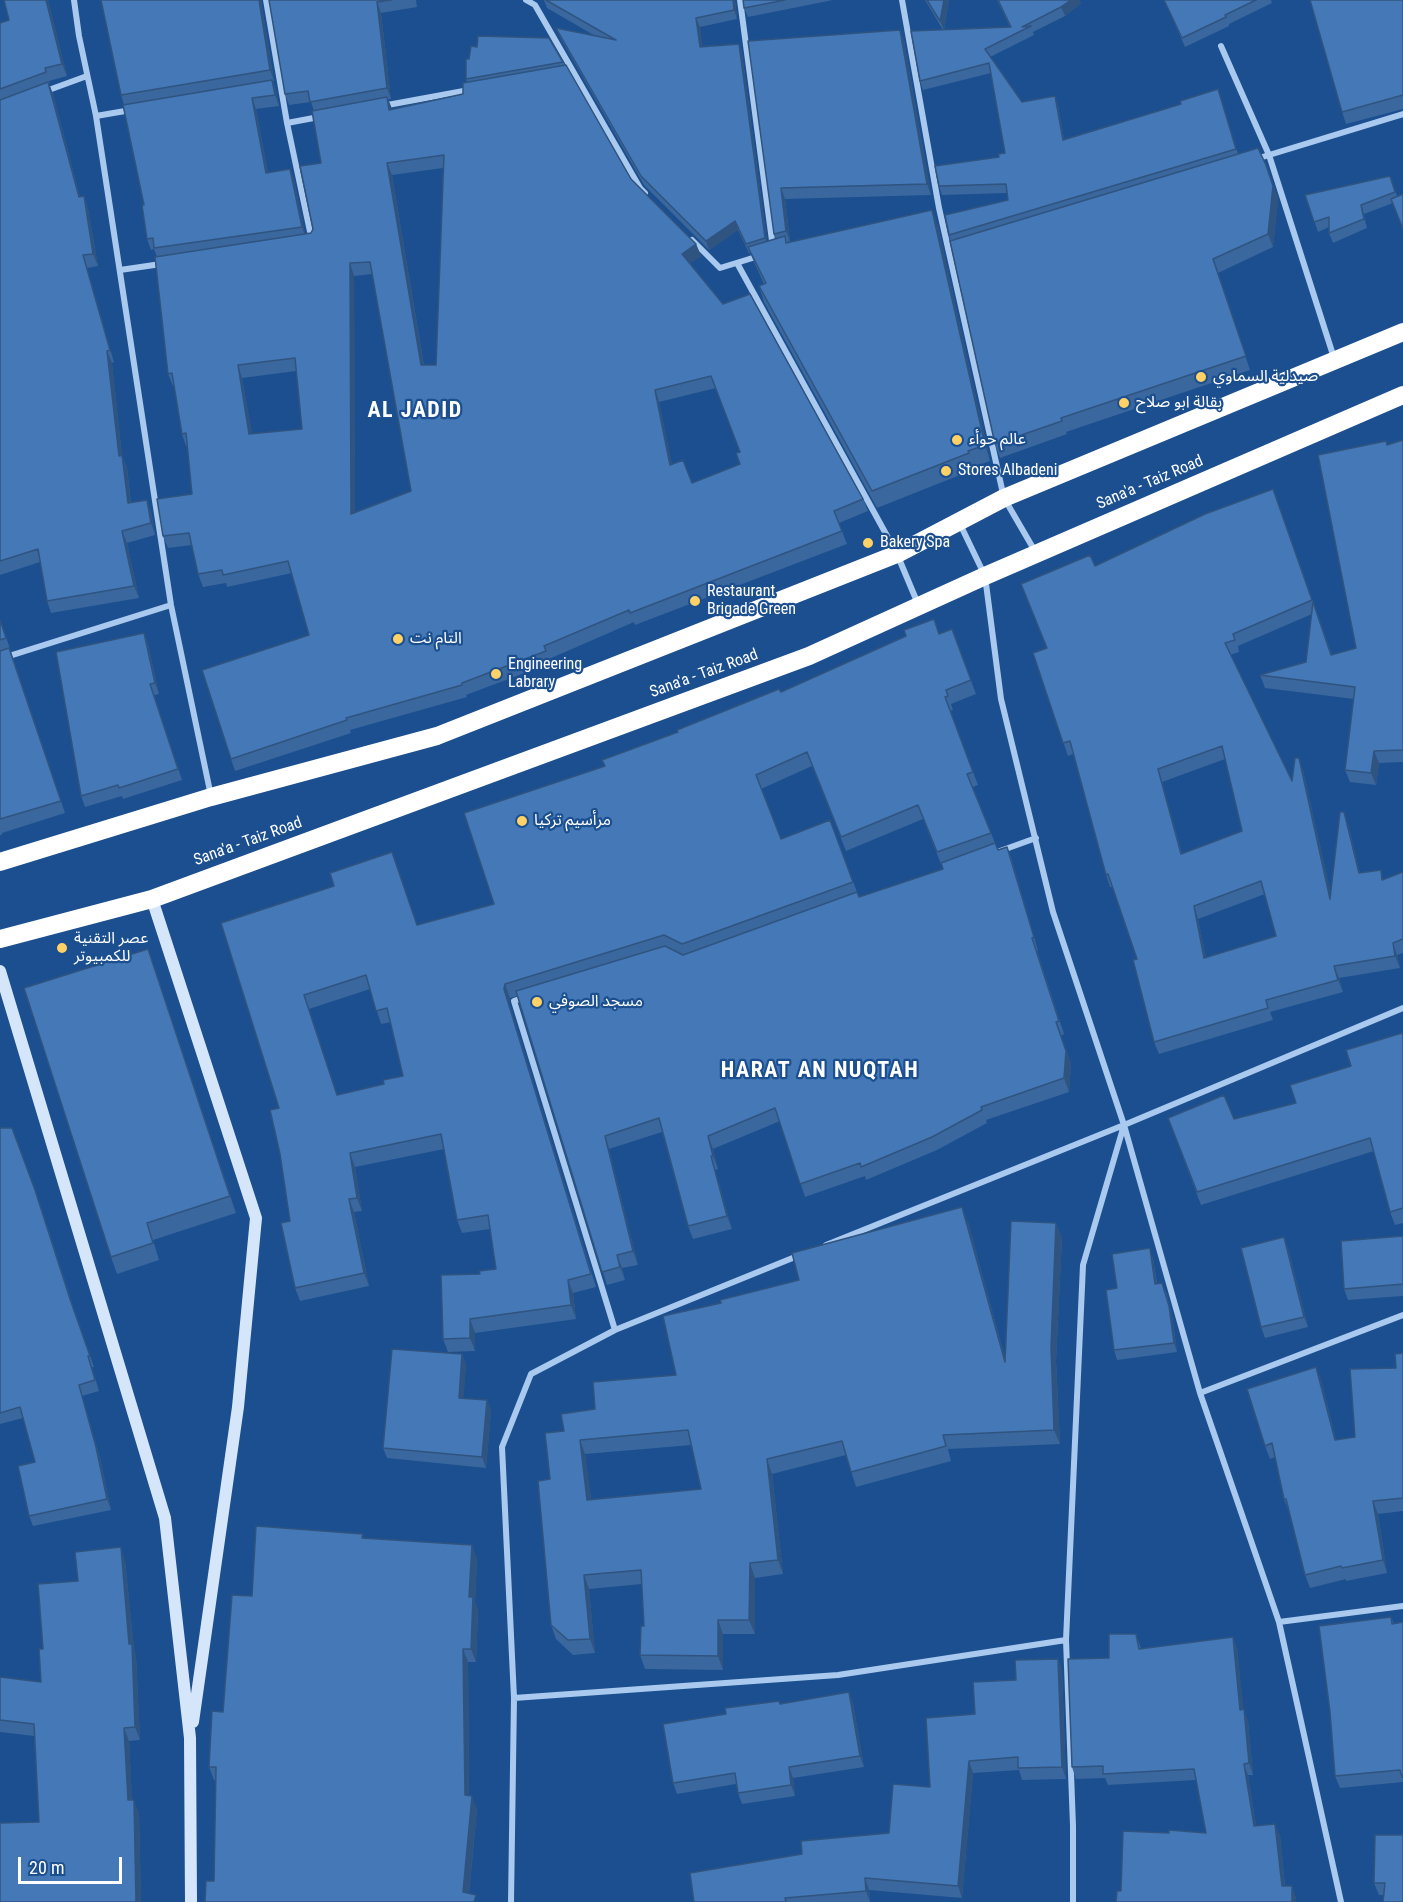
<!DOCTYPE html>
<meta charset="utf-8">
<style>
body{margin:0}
#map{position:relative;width:1403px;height:1902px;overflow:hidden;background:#1b4f8f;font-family:"Roboto Condensed",sans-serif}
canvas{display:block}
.scale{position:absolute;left:18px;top:1857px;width:104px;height:27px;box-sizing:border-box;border:3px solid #fff;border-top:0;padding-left:8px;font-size:18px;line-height:21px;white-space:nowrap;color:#fff;-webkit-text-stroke:4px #1b4f8f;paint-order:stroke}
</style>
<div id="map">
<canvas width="1403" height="1902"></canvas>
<div class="scale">20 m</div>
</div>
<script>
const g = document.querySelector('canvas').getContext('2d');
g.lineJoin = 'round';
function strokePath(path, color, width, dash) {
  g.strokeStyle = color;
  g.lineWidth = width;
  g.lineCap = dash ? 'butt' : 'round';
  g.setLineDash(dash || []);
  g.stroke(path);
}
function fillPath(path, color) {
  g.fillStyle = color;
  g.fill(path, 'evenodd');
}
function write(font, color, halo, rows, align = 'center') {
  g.font = font + ' "Roboto Condensed","Noto Sans Arabic",sans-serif';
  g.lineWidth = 4.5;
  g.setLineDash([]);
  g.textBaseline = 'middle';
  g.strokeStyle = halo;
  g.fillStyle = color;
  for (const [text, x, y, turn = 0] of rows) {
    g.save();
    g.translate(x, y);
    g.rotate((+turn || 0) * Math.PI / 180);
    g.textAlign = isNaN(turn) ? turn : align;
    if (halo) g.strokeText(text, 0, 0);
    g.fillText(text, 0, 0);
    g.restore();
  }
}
strokePath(new Path2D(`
 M74 0 79 36 96 116 171 605 211 796
 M266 0 287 123 312 241
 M526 0 535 5 640 188 645 193
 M740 0 773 248
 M902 0 939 208 1004 498 1036 553
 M1221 46 1269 155 1334 358
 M46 91 87 76
 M382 106 469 90
 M96 116 131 110
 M287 123 319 117
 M1256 159 1403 114
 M692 240 720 268 759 256
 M737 263 897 554 918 604
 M120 270 161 264
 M960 524 985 576 1001 699 1053 912 1124 1125 1200 1393 1279 1622 1341 1902
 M0 659 171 605
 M1000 851 1036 838
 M525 997 514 1001 615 1330
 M826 1245 1124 1125 1403 1008
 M1200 1393 1403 1315
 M1279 1622 1403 1606
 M514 1698 838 1675 1066 1640
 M511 1902 514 1698 502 1447 531 1374 615 1330 800 1255
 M1073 1902V1826L1066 1640 1083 1265 1124 1125`), '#a9c9ee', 6);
strokePath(new Path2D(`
 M152 899 256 1218 238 1407 193 1722
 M0 971 165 1518 190 1738 191 1902`), '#d6e6fa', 12);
strokePath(new Path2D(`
 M0 862 211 797 437 736 897 554 1004 498 1403 332
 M0 939 152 899 809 656 985 576 1403 395`), '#fff', 18);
fillPath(new Path2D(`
 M4 0H48L67 76 49 81 50 84H49L53 94 80 197 84 196 88 209 98 266 87 268 114 362 112 363 122 456 127 468 131 502 151 512 155 535 127 543 139 598 51 613 47 601 40 562 0 575V23L9 20Z
 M101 0H261L274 81H273L276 91 279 106 256 109 268 173 290 169 294 180 305 234 311 233 313 229 321 163 314 111 311 102 289 105 285 94 269 0H416L417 7 381 13 391 99H388L392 109 463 94 467 83 466 79 563 62 631 179 696 244 701 256 690 263 863 499 868 511 839 523 847 544 635 625 634 622 549 659 551 663 466 695 467 697 350 730 351 733 235 771 231 759 309 635 292 573 227 587 226 583 203 587 198 574 192 545 168 548 163 536 192 494 188 446H186L182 434 174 386H173L168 374 157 257 154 249 151 250 147 239 144 205 124 105 121 95ZM443 168 436 365H424L392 175ZM372 274 411 491 355 512 354 276ZM296 371 302 429 252 434 242 378ZM716 388 740 452V464L692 483 672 465 659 402Z
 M544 0H735L737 19 700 27 702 46 739 44 742 53 767 241 776 239 774 234 748 41 900 30 904 41 931 195 785 199 790 241 788 242 938 226 990 461 974 467 975 469 877 508 764 302 759 286 764 284 750 253H749L738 230 709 250 644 185 560 37 556 28 597 37 547 8Z
 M743 0H833L748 17 744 8Z
 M925 0H949L944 30 1010 27 997 0H1079L1081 3 1065 16 1033 32 1034 35 990 57 1022 102 1055 96 1058 105 1064 139 1181 104 1218 89 1238 154 1271 179 1278 199 1273 247 1218 273 1250 370 1066 432 1067 434 1000 458 995 444 949 235 1008 200V193L942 195 939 186 999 157 1005 153 991 73 923 90 920 81 943 30Z
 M1164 0H1271L1272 3 1229 24V26L1185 47Z
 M1403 0V109L1346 124 1342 112Z
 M1390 176 1397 196 1393 203 1364 214 1367 228 1333 243 1329 233V227L1318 232 1305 195Z
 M1403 440V762L1379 763 1376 785 1350 782 1345 770 1354 699 1265 688 1260 675 1306 662 1312 614 1238 646 1239 652 1230 655 1292 781 1303 770 1331 894 1348 824 1360 873 1384 880 1403 872V953L1397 955 1400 968 1339 978 1343 992 1270 1012 1273 1020 1159 1054 1154 1042 1137 959 1112 887H1110L1106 875 1073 754 1068 756 1033 653 1047 649 1021 584 1095 566 1273 489 1332 655 1356 648 1387 445ZM1225 759 1242 831 1182 854 1162 782ZM1265 894 1276 936 1206 958 1198 919Z
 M0 619 65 813 2 833V835H0Z
 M952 629 976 694 951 704 953 710 950 711 978 785 973 787 995 843 998 850 1007 847 1012 860 1038 951H1037L1064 1034 1061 1036 1071 1064 1069 1092 986 1120 987 1123 937 1150 866 1180 865 1176 805 1197 780 1121 713 1149 718 1169 715 1170 732 1229 693 1239 688 1226 662 1132 609 1149 638 1265 622 1268 625 1280 607 1285 517 996 510 998 509 1003 596 1287 573 1293 576 1319 475 1333V1351L448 1352 443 1339 480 1274 496 1269 490 1229 462 1233 457 1220 444 1149 355 1167 362 1211 354 1212 369 1286 300 1301 295 1288 290 1221 279 1108 221 923 334 886 418 925 494 904 605 766 678 732 781 692ZM812 766 846 851 923 819 943 869 859 897 830 820 781 839 761 789ZM370 989 381 1024 391 1022 403 1076 384 1084 337 1095 309 1009Z
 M144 633 148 644 159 694 154 695 182 780 123 799 122 796 85 807 81 796Z
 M148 949 236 1213 153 1240 159 1260 117 1274 111 1257Z
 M1403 1036V1223L1395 1225 1390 1212 1374 1151 1201 1205 1168 1118 1234 1119 1296 1103 1351 1066Z
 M0 1129 39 1201 74 1309 94 1367H92L99 1391 82 1396 100 1458 111 1510 33 1526 29 1516 35 1462 23 1418 0 1424Z
 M968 1222 1005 1358 1062 1237 1056 1361 1060 1444 948 1449 951 1461 856 1487 846 1455 772 1474 783 1574 755 1578V1634H723V1670L645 1669 640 1655 644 1626 642 1584 589 1589 595 1653 573 1655 556 1639 551 1625 550 1479 564 1431 595 1409 676 1375 721 1303 799 1280ZM692 1445 701 1489 591 1499 585 1454Z
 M1403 1236V1296L1348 1300 1344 1289Z
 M1288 1248 1308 1327 1265 1338 1261 1327Z
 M1153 1258 1157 1283 1166 1292 1172 1315 1177 1352 1117 1360 1114 1350 1117 1288Z
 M1403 1353V1511L1378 1514 1387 1573 1346 1581V1579L1310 1588 1305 1575 1289 1512 1284 1499 1275 1457 1270 1459 1265 1446 1316 1367 1321 1380 1336 1440 1355 1437 1396 1368Z
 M462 1354 466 1365 463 1399 487 1400 491 1411 486 1468 387 1458 383 1448Z
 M364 1539 477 1559 475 1602 478 1610 476 1662H468L469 1795 477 1809 469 1894 214 1780 209 1767 252 1596Z
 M125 1561 134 1649 136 1657 140 1740 129 1741 132 1800 139 1813 141 1902H0L39 1822 34 1736 0 1732V1677L41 1682 43 1649 78 1581Z
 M1391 1617 1394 1624 1403 1622V1782L1340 1788 1335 1776Z
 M1136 1634 1141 1648H1237L1243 1709 1248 1721 1253 1775H1248L1256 1826 1280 1835 1285 1886 1296 1897V1902H1116L1121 1891 1169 1833H1206L1196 1780 1108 1785 1105 1778 1076 1779 1072 1767 1109 1658Z
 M1058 1659 1062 1671 1066 1779 1022 1780 1019 1770 973 1773 962 1898 869 1890 870 1902H694L802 1854 889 1833 930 1787 975 1714 1016 1680Z
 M849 1692 853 1703 864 1767 793 1778 795 1796 742 1804 738 1793 736 1784 677 1794 673 1783 726 1714 779 1701 780 1704Z
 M1403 1835 1384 1895H1379L1374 1883Z`), '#3a679d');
fillPath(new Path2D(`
 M46 0H48L67 76 62 64Z
 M259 0H261L274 81 270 70Z
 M733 0H735L737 19 734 10Z
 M944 0H949L944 30 940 21Z
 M1071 0H1079L1081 3 1065 16 1061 7Z
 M377 2 381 13 391 99 387 88Z
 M696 18 700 27 704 56 700 47Z
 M900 30 904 41 931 195 927 184Z
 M739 44 742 53 768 247 765 238Z
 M272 80 276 91 279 106 275 95Z
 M48 82 53 94 83 209 79 197Z
 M1055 96 1058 105 1066 149 1063 140Z
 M387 97 392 109 389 110Z
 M252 98 256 109 270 184 266 173Z
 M387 163 392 175 426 378 421 365Z
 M1266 165 1278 199 1273 247 1268 234Z
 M290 169 294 180 306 238 302 227Z
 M781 188 785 199 790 241 786 231Z
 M84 196 88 209 98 266 93 254Z
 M1361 205 1364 214 1367 228 1364 219Z
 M932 210 938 226 990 461 985 445Z
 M735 221 738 230 709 250 706 241Z
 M696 244 701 256 687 266 682 254Z
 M83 255 87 268 114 362 110 350Z
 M350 263 354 276 355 526 351 514Z
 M107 351 112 363 122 456 127 468 132 515 128 503 119 456Z
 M238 365 242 378 254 446 249 434Z
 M655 390 659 402 675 478 670 465Z
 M147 500 151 512 155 535 151 523Z
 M122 531 127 543 139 598 134 586Z
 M144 633 148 644 159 694 155 683Z
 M1374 751 1379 763 1376 785 1371 773Z
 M1299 758 1303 770 1335 911 1330 899Z
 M1158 769 1162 782 1185 866 1181 854Z
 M1344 812 1348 824 1363 886 1359 873Z
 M1007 847 1012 860 1038 951 1034 937Z
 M1194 906 1198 919 1209 971 1204 958Z
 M1393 943 1397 955 1400 968 1395 956Z
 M148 949 154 965 236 1213 230 1196Z
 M1334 966 1339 978 1343 992 1338 980Z
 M505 984 510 998 509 1003 596 1287 504 989Z
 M1056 1022 1071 1064 1069 1092 1064 1078Z
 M605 1136 609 1149 638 1265 633 1251Z
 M708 1136 713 1149 718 1169 713 1156Z
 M350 1153 355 1167 362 1211 357 1198Z
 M711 1156 715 1170 732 1229 727 1216Z
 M349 1199 354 1212 369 1286 364 1273Z
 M962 1207 968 1222 1010 1377 1005 1362Z
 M1056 1223 1062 1237 1056 1361 1060 1444 1054 1430 1051 1347Z
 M1284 1237 1288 1248 1308 1327 1304 1317Z
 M1150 1248 1153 1258 1158 1293 1155 1284Z
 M617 1255 622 1268 625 1280 620 1267Z
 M568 1280 573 1293 576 1319 571 1305Z
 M1162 1283 1172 1315 1177 1352 1174 1343Z
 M470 1319 475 1333V1351L470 1338Z
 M462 1354 466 1365 463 1409 459 1398Z
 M1316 1367 1321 1380 1339 1453 1335 1440Z
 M79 1385 100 1458 111 1510 107 1499Z
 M487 1400 491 1411 486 1468 482 1457Z
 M580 1440 585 1454 593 1514 587 1500Z
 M767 1459 772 1474 783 1574 778 1560Z
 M1373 1501 1378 1514 1387 1573 1383 1560Z
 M472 1545 477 1559 475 1602 478 1610 476 1662 471 1649 469 1597Z
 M121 1547 125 1561 134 1649 136 1657 140 1740 135 1727 129 1644Z
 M750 1563 755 1578V1634L749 1620Z
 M584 1575 589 1589 595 1653 590 1639Z
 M718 1620 723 1634V1670L718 1656Z
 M1233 1637 1237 1648 1245 1721 1240 1710Z
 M463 1649 468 1662 469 1808 465 1795Z
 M1058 1659 1062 1671 1066 1779 1062 1767Z
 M849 1692 853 1703 864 1767 860 1756Z
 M1244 1709 1248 1721 1253 1775 1249 1763Z
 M124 1728 129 1741 133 1813 128 1800Z
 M969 1761 973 1773 962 1898 958 1886Z
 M1244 1764 1248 1775 1258 1837 1254 1826Z
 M789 1767 793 1778 795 1796 791 1785Z
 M472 1796 477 1809 468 1902 463 1892Z
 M134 1800 139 1813 141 1902H136Z
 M1275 1824 1280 1835 1286 1897 1282 1886Z
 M865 1878 869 1890 870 1902 866 1891Z
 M1292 1886 1296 1897V1902H1292Z`), '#305480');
const building = new Path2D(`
 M4 0H46L62 64 45 68 46 72 0 89V23L9 20Z
 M101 0H259L270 70 121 95Z
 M269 0H391L377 2 387 88 310 102 308 91 285 94Z
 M546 0H733L734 10 696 18 700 47 739 44 765 238 746 244 735 221 706 241 641 176 556 28 616 40Z
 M743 0H785L744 8Z
 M927 0H944L940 21Z
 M998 0H1071L1061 7 1022 27 1031 26 985 49 1022 102 1055 96 1063 140 1181 104 1180 101 1218 89 1236 149 949 235 945 215 1008 200 1006 184 939 186 935 166 999 157 998 154 1005 153 989 63 920 81 911 31 1011 27Z
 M1164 0H1256L1225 15 1226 17 1182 38Z
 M1310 0H1403V95L1342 112Z
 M900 30 927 184 781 188 786 231 774 234 748 41Z
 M478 36 549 38 563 62 466 79V59H469L471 46 477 47Z
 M566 65 631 179 696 244 682 254 723 304 750 294 863 499 834 511 842 531 630 613 629 610 544 646 546 651 462 683V685L346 718 347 720 231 759 202 670 309 635 288 561 223 575 222 570 198 574 189 533 163 536 157 499 192 494 186 433 182 434 172 373 168 374 155 257 311 233 313 229 300 166 321 163 312 111 387 97 389 110 463 94V83ZM444 155 436 365H421L387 163ZM370 262 411 491 351 514 350 263ZM295 358 302 429 249 434 238 365ZM711 376 740 452 736 453 740 464 692 483 683 460 670 465 655 390Z
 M272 80 275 95 252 98 266 173 290 169 302 227 154 248 153 238 147 239 142 205H144L123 105Z
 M48 82 79 197 84 196 93 254 83 255 110 350 107 351 119 456 122 455 128 503 147 500 151 523 122 531 134 586 47 601 38 549 0 561V100Z
 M1258 148 1266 165 1273 186 1268 234 1213 259 1246 356 1061 418 1062 421 995 444 950 241Z
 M1390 176 1395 192 1361 205 1364 219 1329 233V217L1314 222 1305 195Z
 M1403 194V229L1391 199Z
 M932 210 985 445 968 451 969 453 872 491 759 286 766 283 748 247 785 236 786 243Z
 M1403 440V750L1374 751 1371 773 1345 770 1355 687 1260 675 1306 662 1313 602 1331 655 1356 648 1318 455 1386 441 1387 445Z
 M1273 489 1312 600 1233 634 1235 640 1225 643 1292 781 1295 758H1299L1330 899 1340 812H1344L1359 873 1381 870 1382 880 1403 872V939L1393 943 1395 956 1334 966 1338 980 1266 1000 1268 1008 1154 1042 1133 960 1137 959 1108 874 1106 875 1070 741 1063 743 1033 653 1047 648 1021 584 1090 555 1095 566 1205 514ZM1222 746 1242 831 1181 854 1158 769ZM1261 881 1276 936 1204 958 1194 906Z
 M934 619 939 634 952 629 971 680 946 690 948 696 945 697 973 772 967 774 991 833 937 852 918 805 841 837 807 752 756 775 781 839 830 820 853 882 682 944 664 935 505 984 504 989 591 1274 568 1280 571 1305 470 1319V1338L443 1339 441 1275 480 1274 479 1271 496 1269 488 1215 457 1220 441 1134 350 1153 357 1198 349 1199 364 1273 295 1288 281 1223 290 1221 280 1154 270 1110 279 1108 221 923 334 886 330 873 392 852 417 925 494 904 464 813 605 766 602 760 678 732 677 730 779 689 781 692 906 636 904 630ZM366 975 376 1011 387 1008 403 1076 383 1080 384 1084 337 1095 304 995Z
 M0 620 6 638 0 640Z
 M144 633 155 683 150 684 178 769 119 788 118 785 81 796 56 652Z
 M9 648 61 801 0 819V651Z
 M995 843 998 850 1007 847 1034 937 1032 938 1059 1021 1056 1022 1066 1051 1064 1078 981 1107 982 1110 932 1137 861 1167 860 1163 800 1184 775 1108 708 1136 713 1156H711L727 1216 688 1226 659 1118 605 1136 633 1251 617 1255 620 1267 602 1272 516 991 665 946 683 955 857 892 859 897 943 869 941 863Z
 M148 949 230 1196 147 1223 153 1243 111 1257 24 988Z
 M1402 1033 1403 1036V1208L1390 1212 1370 1138 1197 1192 1168 1118 1224 1095 1234 1119 1296 1103 1290 1085 1351 1066 1346 1050Z
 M1 1128H12L35 1190 70 1299 90 1356H88L95 1380 79 1385 96 1447 107 1499 29 1516 18 1466 35 1462 20 1407 0 1413V1129Z
 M962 1207 1005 1362 1011 1221 1056 1223 1051 1347 1054 1430 943 1435 946 1446 851 1472 842 1441 767 1459 778 1560 750 1563 749 1620H718V1656L640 1655 641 1626H644L641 1570 584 1575 590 1639 568 1640 551 1625 538 1481 550 1479 545 1433 564 1431 561 1414 595 1409 593 1382 676 1375 663 1316 721 1303 720 1300 799 1280 792 1253ZM688 1430 701 1489 587 1500 580 1440Z
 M1403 1236V1284L1344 1289 1341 1241Z
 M1284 1237 1304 1317 1261 1327 1241 1248Z
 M1150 1248 1155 1284 1162 1283 1169 1306 1174 1343 1114 1350 1106 1290 1117 1288 1112 1254Z
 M392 1349 462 1354 459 1398 487 1400 482 1457 383 1448Z
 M1403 1353V1498L1373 1501 1383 1560 1342 1568 1341 1566 1305 1575 1286 1499H1284L1272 1443 1265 1446 1247 1389 1316 1367 1335 1440 1355 1437 1350 1369 1396 1368 1395 1354Z
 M256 1526 363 1534 362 1538 472 1545 469 1597H473L471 1649H463L465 1795 472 1796 463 1892 476 1895 474 1902H205L206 1881H214L216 1767H209L212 1711 223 1712 232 1595 252 1596Z
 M121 1547 129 1644H132L135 1727 124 1728 128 1800H134L136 1902H0V1823L39 1822 34 1724 0 1720V1677L41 1682 39 1649H43L38 1584 78 1581 75 1552Z
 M1391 1617 1392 1624 1403 1622V1777H1402L1400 1770 1335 1776 1330 1712 1319 1626Z
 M1109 1634H1136L1139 1649 1233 1637 1240 1710 1244 1709 1249 1763 1244 1764 1254 1826 1275 1824 1282 1886H1292V1902H1116L1117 1891H1121L1123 1831 1169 1833V1830L1206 1833 1194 1769 1103 1774V1766L1072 1767 1068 1659 1109 1658Z
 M1058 1659 1062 1767 1018 1768V1757L969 1761 958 1886 865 1878 866 1891 785 1898 786 1902H694L690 1873 802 1854 801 1841 889 1833 893 1784 930 1787 926 1718 975 1714 973 1682 1016 1680 1015 1660Z
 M849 1692 860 1756 789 1767 791 1785 738 1793 735 1773 673 1783 663 1724 726 1714 725 1708 779 1701 780 1704Z
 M1375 1835H1403V1902H1383L1385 1883H1374Z`);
fillPath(building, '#4478b7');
strokePath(building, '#305480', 1.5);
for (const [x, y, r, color] of [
 [1201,377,6,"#ffd166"],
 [1124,403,6,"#ffd166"],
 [957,440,6,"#ffd166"],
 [946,471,6,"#ffd166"],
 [868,543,6,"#ffd166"],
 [695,601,6,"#ffd166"],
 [398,639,6,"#ffd166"],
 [496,674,6,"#ffd166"],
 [522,821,6,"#ffd166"],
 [62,948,6,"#ffd166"],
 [537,1002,6,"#ffd166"]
]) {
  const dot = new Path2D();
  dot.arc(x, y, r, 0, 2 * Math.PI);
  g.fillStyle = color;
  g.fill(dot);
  strokePath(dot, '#1b4f8f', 2);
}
write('16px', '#fff', '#1b4f8f', [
 ["صيدلية السماوي",1213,377],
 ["بقالة ابو صلاح",1136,403],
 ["عالم حوأء",969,440],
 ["Stores Albadeni",958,471],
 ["Bakery Spa",880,543],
 ["Restaurant",707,592],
 ["Brigade Green",707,610],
 ["التام نت",410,639],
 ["Engineering",508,665],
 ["Labrary",508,683],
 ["مرأسيم تركيا",534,821],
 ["عصر التقنية",74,939],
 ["للكمبيوتر",74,957],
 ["مسجد الصوفي",549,1002]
], 'left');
write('16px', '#fff', '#1b4f8f', [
 ["Sana'a - Taiz Road",1150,483,-23],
 ["Sana'a - Taiz Road",704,674,-20],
 ["Sana'a - Taiz Road",248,842,-20]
]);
g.letterSpacing = '1.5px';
write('bold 22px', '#fff', '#1b4f8f', [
 ["AL JADID",415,411],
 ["HARAT AN NUQTAH",820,1071]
]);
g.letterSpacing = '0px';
</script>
